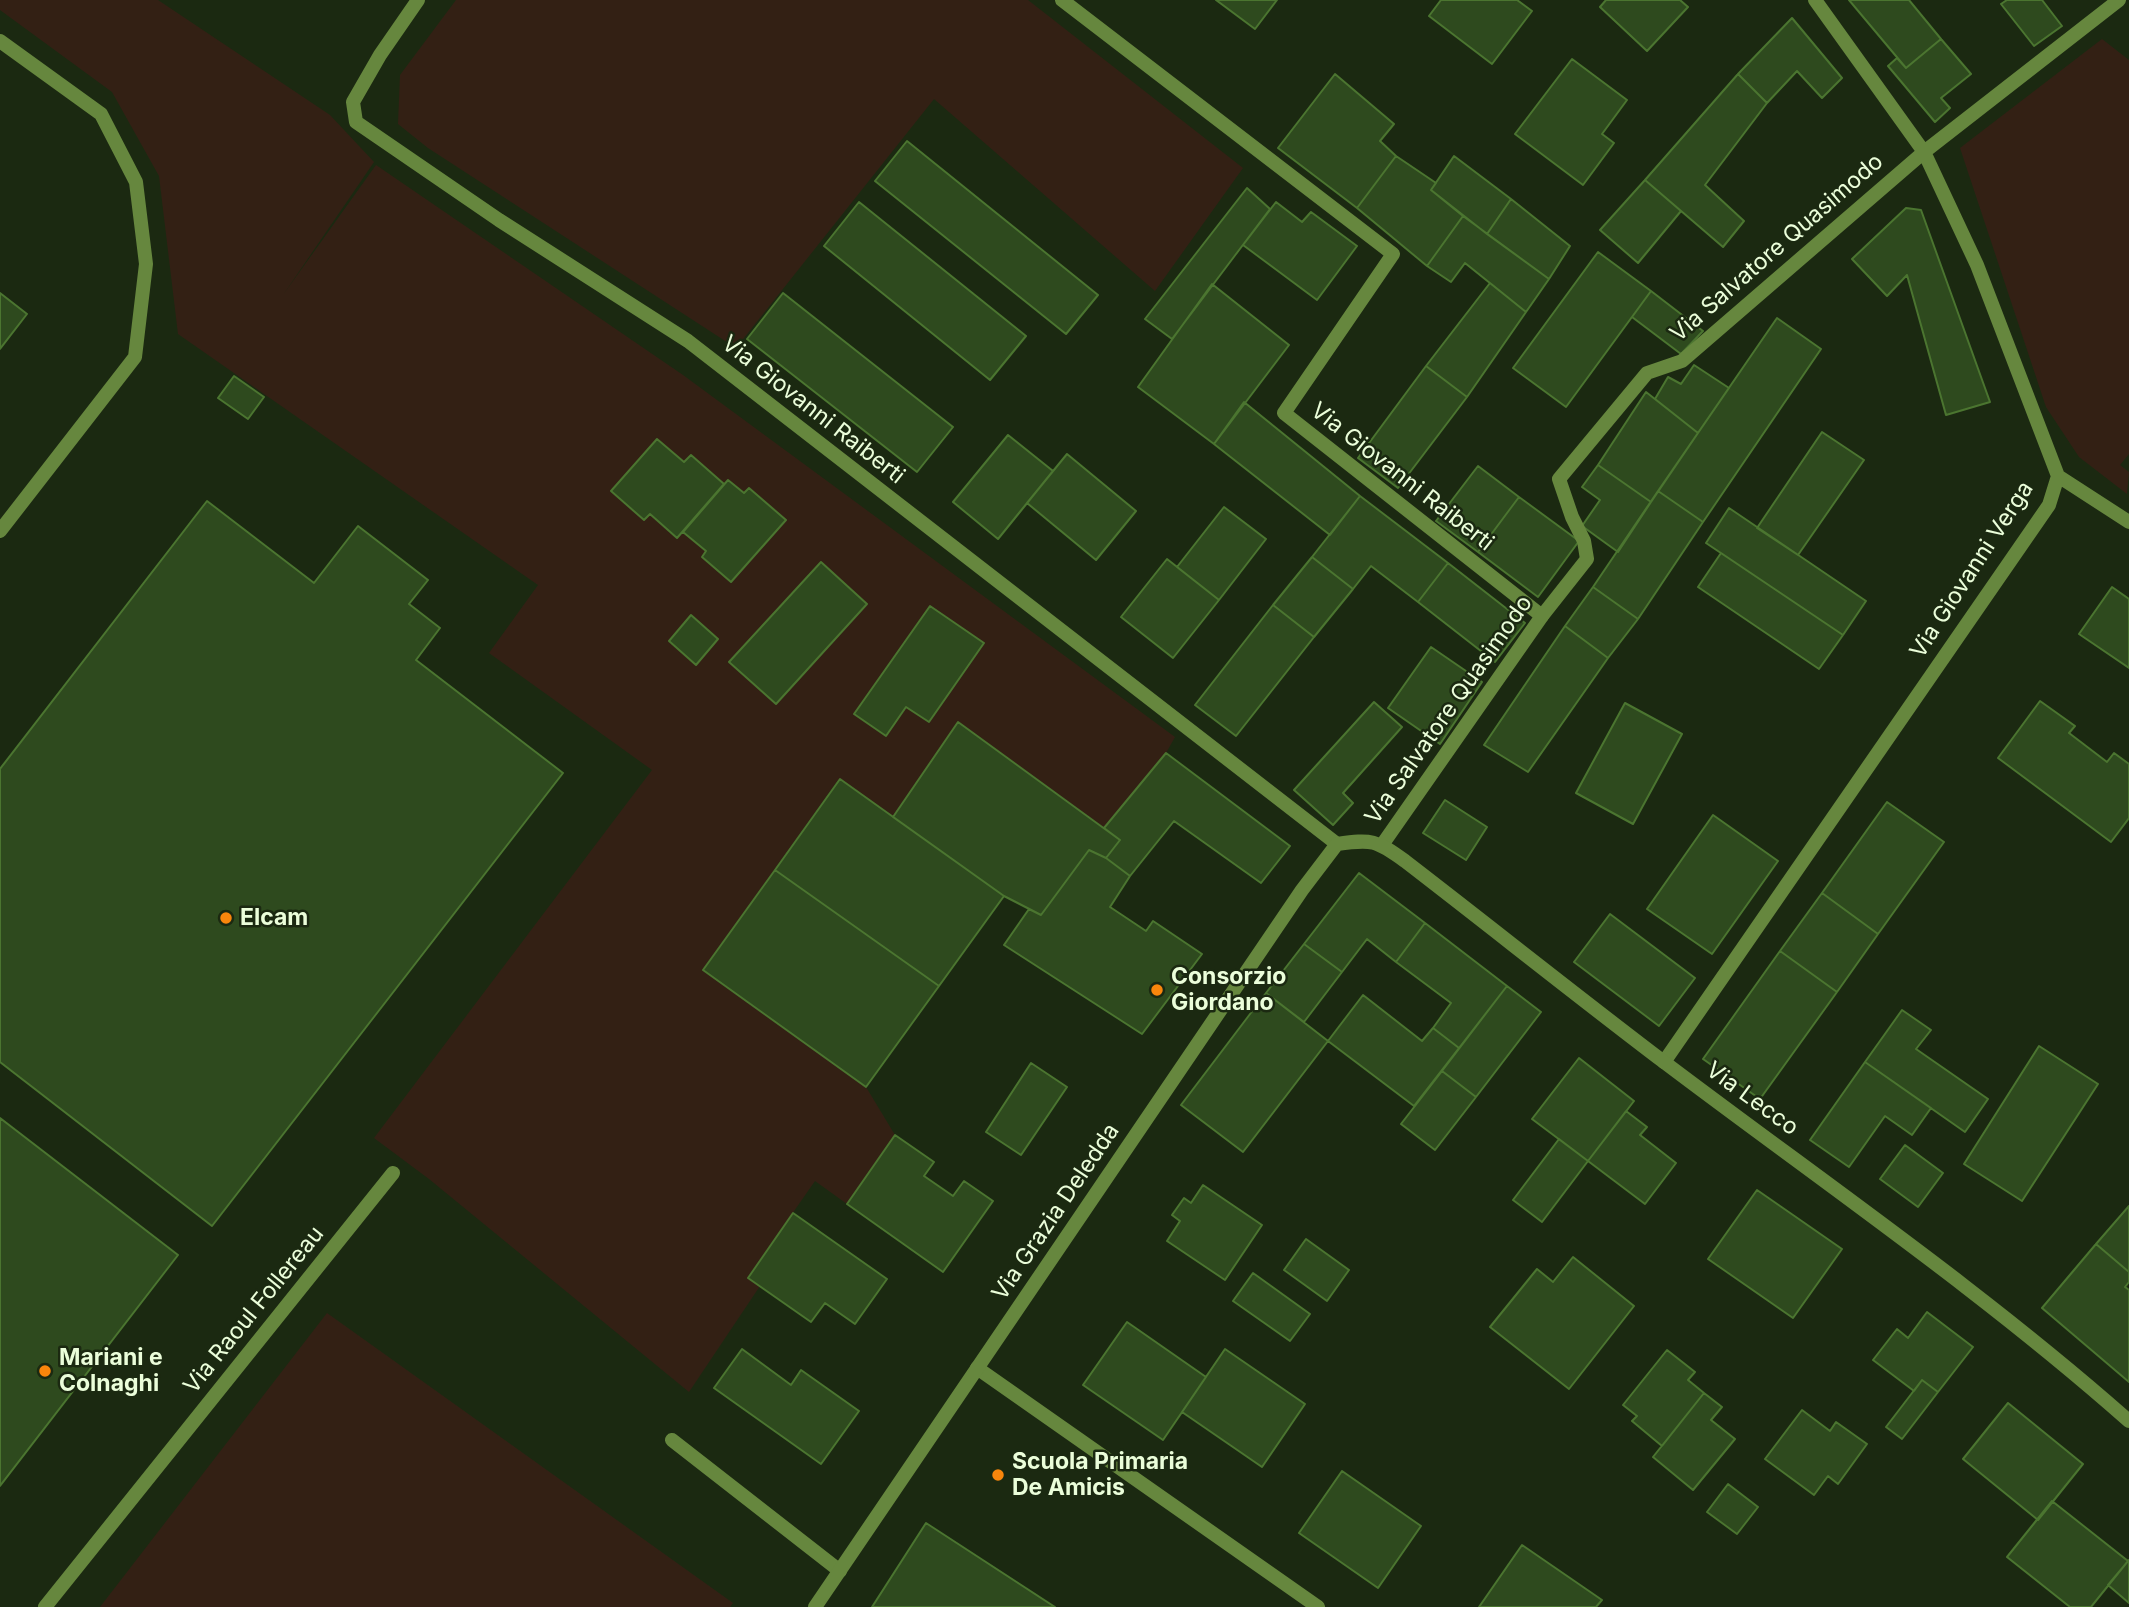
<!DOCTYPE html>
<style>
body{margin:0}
canvas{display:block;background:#1b2911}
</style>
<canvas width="2129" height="1607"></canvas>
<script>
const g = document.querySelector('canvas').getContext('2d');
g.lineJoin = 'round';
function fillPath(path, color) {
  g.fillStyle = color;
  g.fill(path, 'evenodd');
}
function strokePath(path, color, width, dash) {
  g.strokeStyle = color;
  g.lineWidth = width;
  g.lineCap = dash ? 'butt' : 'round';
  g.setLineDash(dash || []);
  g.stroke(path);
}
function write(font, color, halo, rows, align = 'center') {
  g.font = font + ' Inter,sans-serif';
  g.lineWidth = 5;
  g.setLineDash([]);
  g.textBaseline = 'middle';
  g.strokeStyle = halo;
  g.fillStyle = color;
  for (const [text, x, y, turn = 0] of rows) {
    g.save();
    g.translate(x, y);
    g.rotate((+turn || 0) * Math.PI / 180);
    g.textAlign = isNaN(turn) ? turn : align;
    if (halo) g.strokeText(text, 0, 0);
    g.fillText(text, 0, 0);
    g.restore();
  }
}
fillPath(new Path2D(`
 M0 0H158L330 115 374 162 283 295 376 165 683 375 1175 737 1166 753 1104 828 958 722 893 817 839 779 703 970 866 1087 895 1135 847 1204 815 1181 748 1277 760 1286 689 1392 429 1179 374 1138 652 770 489 653 538 585 178 334 159 176 112 92 0 10Z
 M456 0H1028L1243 168 1155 291 934 99 736 348 428 148 398 124 400 75Z
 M2102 39 2129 60V454L2120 465 2129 472 2127 494 2079 457 2046 407 1960 148Z
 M327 1313 733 1603 730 1607H100Z`), '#332014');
const building = new Path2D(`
 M1216 0H1277L1255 29Z
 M1441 0H1517L1532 11 1492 64 1429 16Z
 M1606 0H1680L1688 7 1647 51 1600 7Z
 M1849 0H1909L1941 39 1906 68Z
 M2007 0H2042L2062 26 2034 46 2001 4Z
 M1792 18 1842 78 1822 98 1797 71 1767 103 1738 74Z
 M1941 39 1971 74 1941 98 1950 108 1935 122 1888 66 1897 58 1906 68Z
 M1572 59 1627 100 1602 134 1614 143 1583 185 1515 134Z
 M1335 74 1394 124 1380 141 1396 156 1357 208 1278 148Z
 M1738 74 1767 103 1705 185 1744 221 1723 247 1645 180Z
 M907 141 1098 295 1066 334 875 181Z
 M1396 156 1436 183 1431 190 1463 216 1427 266 1357 208Z
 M1454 156 1511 199 1487 234 1431 190Z
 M1645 180 1681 211 1638 263 1600 230Z
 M1247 188 1270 209 1172 339 1145 319Z
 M1511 199 1570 246 1549 279 1487 234Z
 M859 202 1026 336 990 380 824 246Z
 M1276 202 1302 222 1311 212 1357 246 1317 300 1243 245Z
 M1906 208 1921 210 1990 402 1946 415 1907 275 1887 296 1852 259Z
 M1463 216 1549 279 1526 312 1465 263 1451 282 1427 266Z
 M1598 252 1651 291 1566 407 1513 368Z
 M1490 283 1526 312 1467 397 1426 366Z
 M1212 284 1289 345 1214 444 1138 387Z
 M1651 291 1703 331 1681 354 1632 317Z
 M0 293 27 314 0 349Z
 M783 293 953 427 917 472 747 339Z
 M1777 318 1821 349 1703 522 1658 491Z
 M1694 365 1729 388 1698 433 1655 399 1668 377 1681 384Z
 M1426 366 1467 397 1398 488 1358 458Z
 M234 376 264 397 248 419 218 398Z
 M1646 392 1698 433 1651 502 1598 465Z
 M1244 402 1360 496 1330 535 1214 444Z
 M1822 432 1864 460 1798 555 1757 528Z
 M1008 435 1053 471 998 539 953 502Z
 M657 439 684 462 691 455 724 484 677 538 650 514 644 520 611 491Z
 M1067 454 1136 511 1096 560 1027 503Z
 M1598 465 1651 502 1618 552 1582 526 1600 500 1582 487Z
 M1478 466 1519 497 1478 552 1436 521Z
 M728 480 744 493 749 488 786 520 731 582 702 557 706 551 683 532Z
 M1658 491 1703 522 1638 619 1593 587Z
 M1360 496 1448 563 1418 602 1371 566 1353 589 1312 557Z
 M1519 497 1579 541 1538 597 1478 552Z
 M207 501 314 583 358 526 428 580 409 604 440 628 416 660 563 773 212 1226 0 1062V769Z
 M1224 507 1266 539 1219 600 1177 567Z
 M1729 508 1866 601 1843 635 1706 543Z
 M1721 553 1843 635 1819 669 1698 587Z
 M1312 557 1353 589 1314 637 1273 605Z
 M1167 559 1219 600 1173 658 1121 617Z
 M821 562 867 604 776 704 729 662Z
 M1448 563 1525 623 1495 662 1418 602Z
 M1593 587 1638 619 1608 658 1565 626Z
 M2112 587 2129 599V668L2079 634Z
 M1273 605 1314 637 1236 736 1195 705Z
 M930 606 984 643 929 722 906 707 886 736 854 714Z
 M691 615 718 639 696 665 669 641Z
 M1565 626 1608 658 1528 772 1484 745Z
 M1431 647 1482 682 1440 744 1388 708Z
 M2040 701 2075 726 2069 733 2107 762 2114 753 2129 764V818L2111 842 1998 758Z
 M1374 702 1402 727 1343 793 1353 803 1333 825 1294 790Z
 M1625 703 1682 734 1633 824 1576 793Z
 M958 722 1120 840 1106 858 1089 850 1041 915 1004 896 893 817Z
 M1166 753 1290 846 1261 883 1174 821 1130 876 1106 858 1120 840 1104 828Z
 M840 779 1004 896 939 986 775 870Z
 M1445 800 1487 827 1466 860 1423 833Z
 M1887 802 1944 842 1878 934 1822 893Z
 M1713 815 1778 861 1712 954 1647 909Z
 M1089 850 1106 858 1130 876 1110 907 1146 931 1153 921 1202 954 1142 1034 1004 945 1029 909 1041 915Z
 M775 870 939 986 866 1087 703 970Z
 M1359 873 1425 923 1396 962 1367 939 1342 972 1304 944Z
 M1822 893 1878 934 1837 992 1780 951Z
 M1610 914 1695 978 1659 1026 1574 962Z
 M1425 923 1507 986 1459 1048 1433 1028 1451 1003 1396 962Z
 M1304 944 1342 972 1304 1022 1266 993Z
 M1780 951 1837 992 1760 1099 1703 1059Z
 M1507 986 1541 1012 1476 1097 1442 1071Z
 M1266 993 1328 1041 1243 1152 1181 1105Z
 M1363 995 1422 1041 1433 1028 1459 1048 1414 1106 1328 1041Z
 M1902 1010 1931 1030 1916 1049 1988 1099 1965 1132 1865 1062Z
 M2039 1046 2098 1084 2022 1201 1964 1164Z
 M1579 1058 1634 1101 1588 1161 1532 1119Z
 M1865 1062 1931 1108 1912 1135 1885 1116 1849 1167 1810 1140Z
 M1031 1063 1067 1087 1021 1155 986 1132Z
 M1442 1071 1476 1097 1435 1150 1401 1124Z
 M1626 1111 1647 1127 1640 1135 1676 1163 1645 1204 1588 1161Z
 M0 1118 178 1255 0 1486Z
 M895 1135 934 1162 924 1176 953 1196 964 1181 993 1201 943 1272 847 1204Z
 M1559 1139 1588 1161 1542 1222 1513 1200Z
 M1905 1145 1943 1173 1918 1207 1880 1179Z
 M1203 1185 1262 1225 1225 1280 1167 1241 1180 1221 1172 1215 1184 1198 1191 1203Z
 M1757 1190 1842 1249 1793 1318 1708 1259Z
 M2129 1206V1272L2096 1244Z
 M793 1213 887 1279 855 1324 825 1303 811 1322 748 1278Z
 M1306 1239 1349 1270 1327 1301 1284 1270Z
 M2096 1244 2129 1272V1282L2125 1287 2129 1290V1382L2042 1308Z
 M1573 1257 1634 1306 1569 1389 1490 1327 1537 1269 1553 1282Z
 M1253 1273 1310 1314 1290 1341 1233 1301Z
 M1927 1312 1973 1347 1938 1392 1922 1380 1914 1391 1873 1360 1897 1329 1908 1338Z
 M1127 1322 1206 1377 1163 1440 1083 1385Z
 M742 1349 791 1385 801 1370 859 1411 821 1464 714 1388Z
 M1225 1349 1305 1404 1262 1467 1182 1412Z
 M1667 1350 1695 1372 1688 1380 1704 1393 1662 1446 1632 1421 1637 1416 1623 1405Z
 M1922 1380 1938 1392 1902 1439 1886 1427Z
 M1704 1393 1722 1407 1711 1420 1735 1439 1693 1490 1653 1457Z
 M2008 1403 2083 1464 2038 1520 1963 1459Z
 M1802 1410 1830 1431 1836 1422 1867 1444 1838 1484 1828 1476 1814 1495 1765 1459Z
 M1342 1471 1421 1526 1378 1588 1299 1533Z
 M1728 1484 1758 1507 1737 1534 1707 1512Z
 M2052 1501 2128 1561 2091 1607H2070L2007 1557Z
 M926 1523 1055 1607H872Z
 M1522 1545 1602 1600 1596 1607H1479Z
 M2129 1560V1603L2108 1585Z`);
fillPath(building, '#2e4a1e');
strokePath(building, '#4b7530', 2);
strokePath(new Path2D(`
 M1062 0 1393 254 1284 413 1542 616`), '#66873e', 14);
strokePath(new Path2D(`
 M418 0 380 55 353 102 356 122 499 220 688 341 1337 844
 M0 41 101 114 136 182 146 264 135 357 0 531
 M2058 476 2129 522
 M1382 845 1542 616 1587 559 1584 541 1572 517 1559 479 1647 373 1682 361 1924 152 2119 0
 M1664 1062 2049 505 2058 476 1977 265 1924 152 1815 0
 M977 1368 1318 1607
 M672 1440 840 1571
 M45 1607 393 1173`), '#66873e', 14);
strokePath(new Path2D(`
 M815 1607 1302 890 1337 844C1372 839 1376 840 1405 861 1492 928 1577 996 1664 1062 1820 1180 1982 1291 2129 1421`), '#66873e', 14);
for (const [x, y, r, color] of [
 [226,918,7,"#f9860c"],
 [1157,990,7,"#f9860c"],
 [45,1371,7,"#f9860c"],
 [998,1475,7,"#f9860c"]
]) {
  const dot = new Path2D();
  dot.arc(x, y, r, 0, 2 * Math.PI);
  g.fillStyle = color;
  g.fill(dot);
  strokePath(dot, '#1b2911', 2.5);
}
write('23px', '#ebfeda', '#1b2911', [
 ["Via Salvatore Quasimodo",1777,248,-41],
 ["Via Giovanni Raiberti",813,410,38],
 ["Via Giovanni Raiberti",1402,477,38],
 ["Via Giovanni Verga",1972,570,-57],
 ["Via Salvatore Quasimodo",1449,710,-55],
 ["Via Lecco",1752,1099,36],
 ["Via Grazia Deledda",1056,1212,-56],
 ["Via Raoul Follereau",254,1310,-51]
]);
write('bold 23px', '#ebfeda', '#1b2911', [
 ["Elcam",240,918],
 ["Consorzio",1171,977],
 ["Giordano",1171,1003],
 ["Mariani e",59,1358],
 ["Colnaghi",59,1384],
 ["Scuola Primaria",1012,1462],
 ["De Amicis",1012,1488]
], 'left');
</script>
